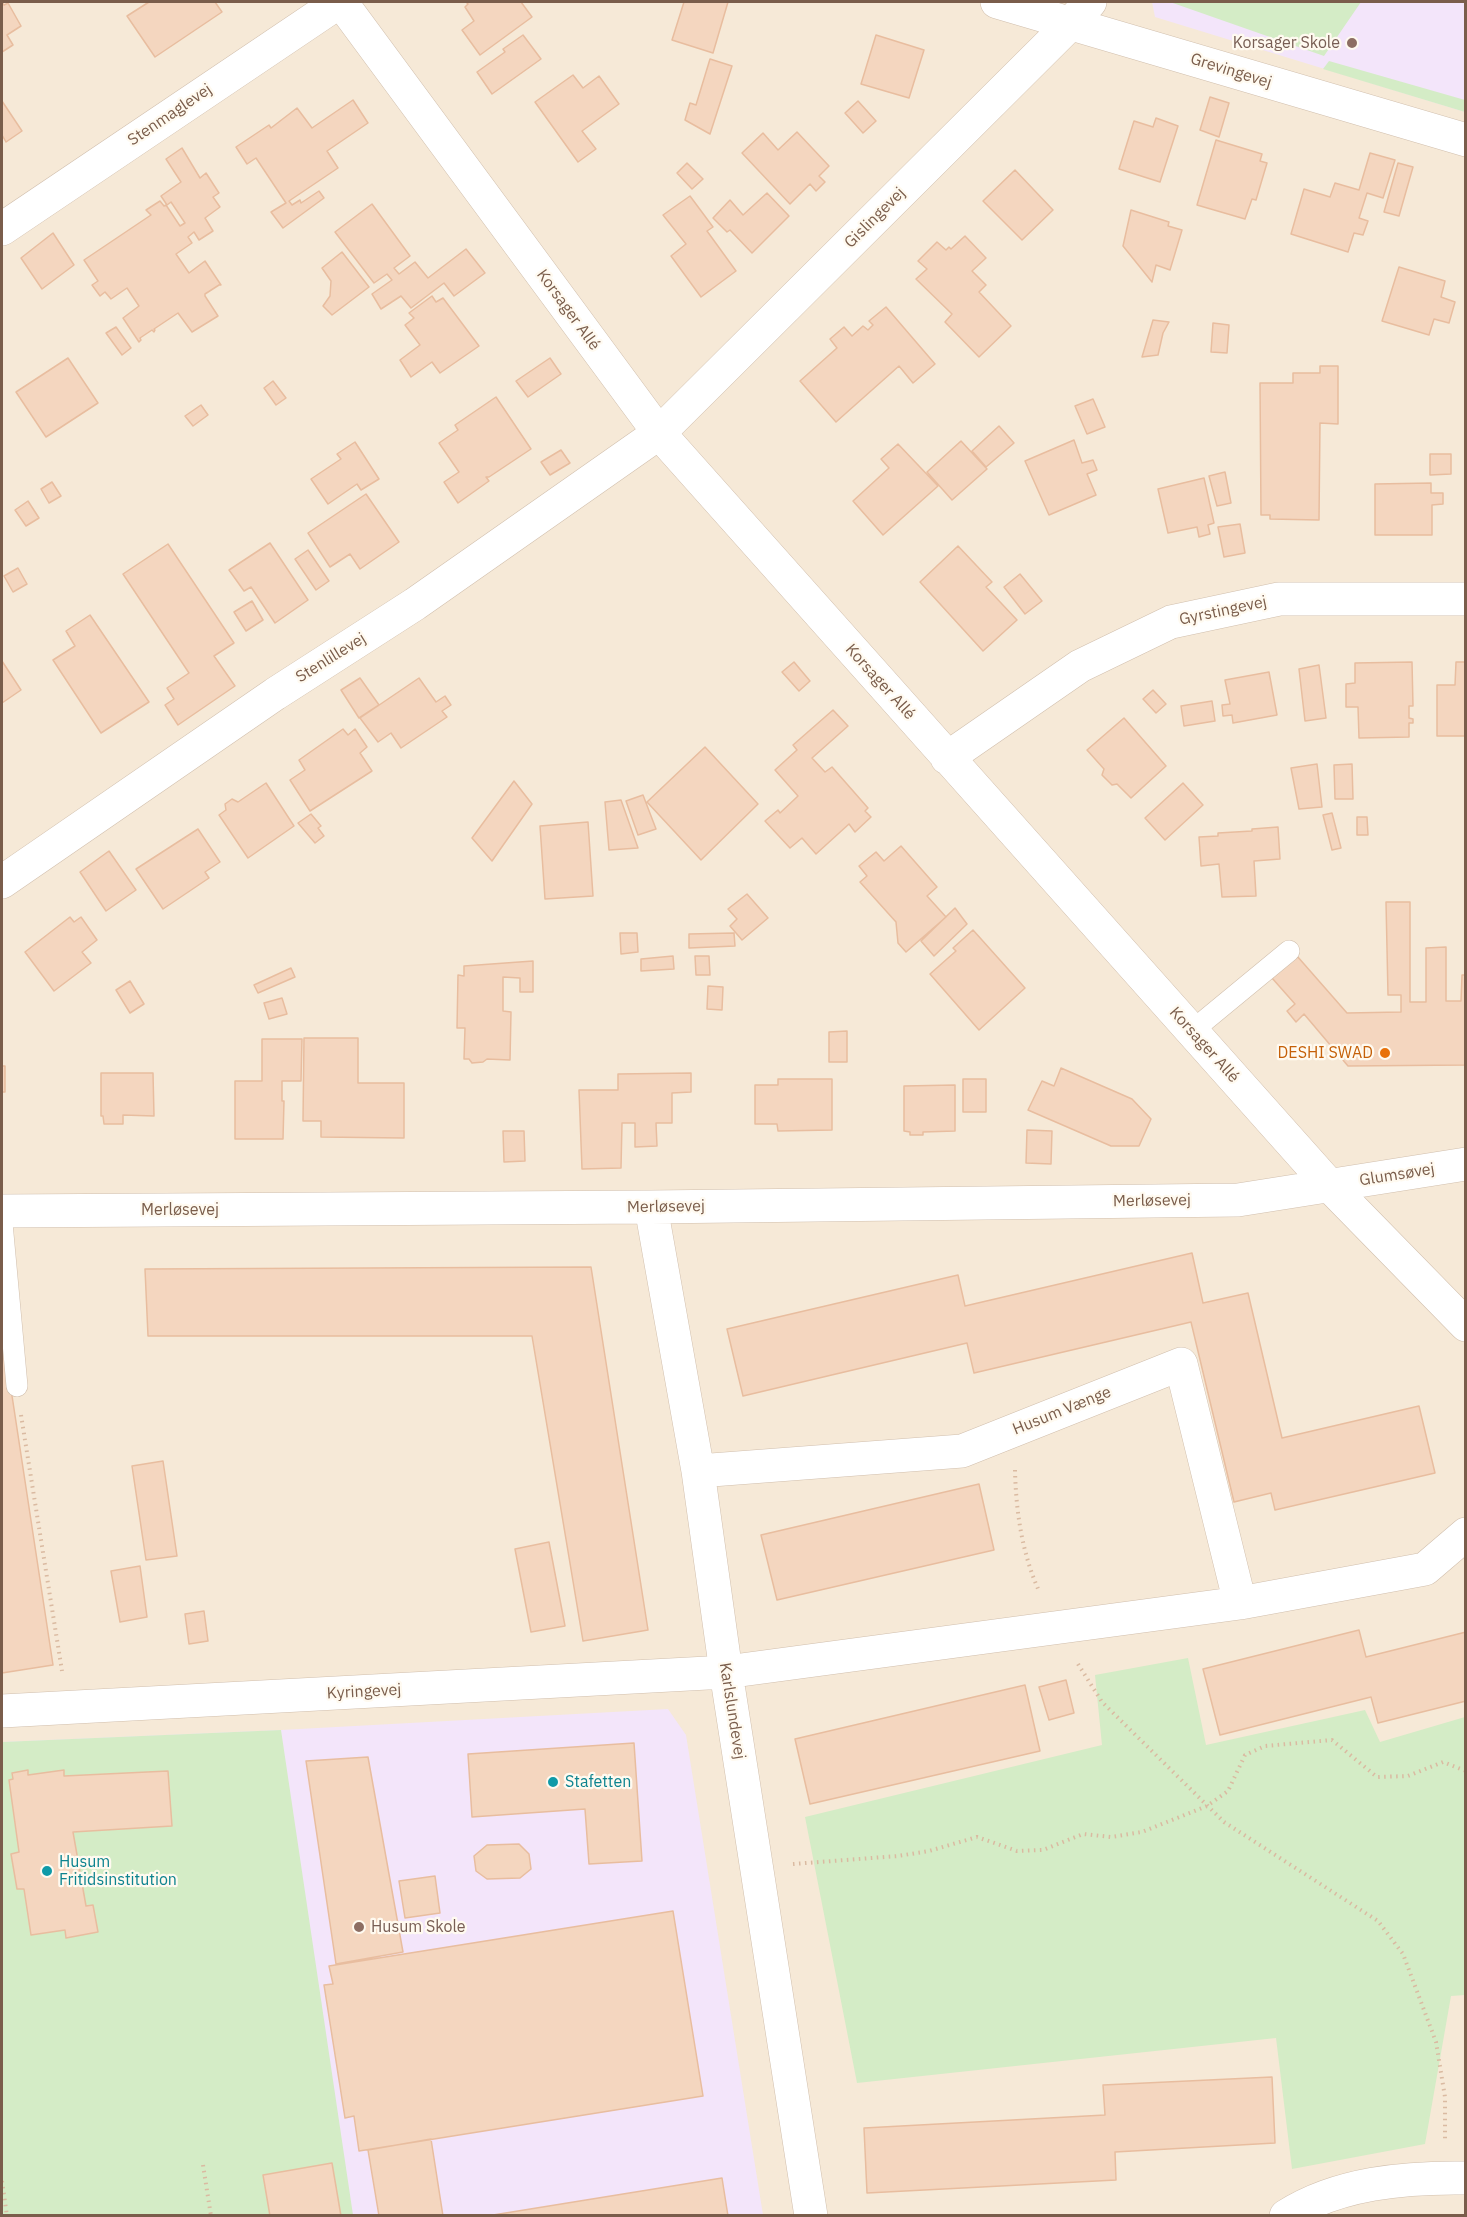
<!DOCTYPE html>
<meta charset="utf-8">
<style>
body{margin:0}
#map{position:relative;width:1467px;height:2217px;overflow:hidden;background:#fdf6e9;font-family:"IBM Plex Sans",sans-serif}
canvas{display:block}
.frame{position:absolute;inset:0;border:3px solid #7a5d4b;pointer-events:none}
</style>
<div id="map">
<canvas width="1467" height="2217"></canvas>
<div class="frame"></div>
</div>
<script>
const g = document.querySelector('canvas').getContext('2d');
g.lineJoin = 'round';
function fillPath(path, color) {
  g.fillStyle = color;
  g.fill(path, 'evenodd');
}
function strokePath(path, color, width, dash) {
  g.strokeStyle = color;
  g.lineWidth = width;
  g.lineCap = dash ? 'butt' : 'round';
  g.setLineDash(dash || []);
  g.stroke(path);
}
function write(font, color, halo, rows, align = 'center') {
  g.font = font + ' "IBM Plex Sans",sans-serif';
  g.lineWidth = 4.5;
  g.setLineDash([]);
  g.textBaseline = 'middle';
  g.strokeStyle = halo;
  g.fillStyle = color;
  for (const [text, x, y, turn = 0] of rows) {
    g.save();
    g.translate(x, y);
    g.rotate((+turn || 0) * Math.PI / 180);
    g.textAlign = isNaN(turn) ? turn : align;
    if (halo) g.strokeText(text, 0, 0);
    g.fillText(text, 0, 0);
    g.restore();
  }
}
fillPath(new Path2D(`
 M2 2H1465V2215H2Z`), '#f6e9d7');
fillPath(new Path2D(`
 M1152 2H1465V112L1155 17Z
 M668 1709 686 1735 763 2215H19L2 2112V1742L281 1730Z`), '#f3e5fa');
fillPath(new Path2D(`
 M1170 2H1361L1324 56Z
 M1329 61 1465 100V112L1323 69Z
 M1188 1658 1206 1745 1365 1710 1380 1742 1465 1717V1995L1451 1996 1425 2144 1292 2169 1276 2038 857 2083 805 1817 1102 1745 1095 1675Z
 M281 1730 353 2215H2V1742Z`), '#d4ecc6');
const building = new Path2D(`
 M2 2 4 5 8 3 21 26 7 35 13 45 2 52Z
 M149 2H215L222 12 155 57 127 16Z
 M466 2H521L532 17 480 55 462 30 474 21 465 7 468 4Z
 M684 2H728L713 53 672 40Z
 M523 35 541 59 492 94 477 72 505 52 503 49Z
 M876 35 924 50 909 98 861 84Z
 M710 59 732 66 710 134 685 120 690 103 696 105Z
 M573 75 583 88 599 76 619 104 582 131 596 149 578 162 535 102Z
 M1210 97 1229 103 1219 137 1200 130Z
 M353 100 368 123 327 151 338 168 289 201 292 205 300 200 301 203 319 191 324 198 283 228 271 212 286 203 256 158 247 164 236 147 269 125 271 128 297 108 312 128Z
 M2 101 22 131 6 142 2 135Z
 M858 101 876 121 863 133 845 113Z
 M1156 118 1178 126 1160 182 1119 169 1134 121 1153 127Z
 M797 132 829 166 819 176 825 182 816 191 810 184 790 204 742 153 763 133 778 150Z
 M1216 140 1262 154 1260 161 1267 163 1256 200 1252 199 1245 219 1197 205Z
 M182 148 200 178 206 173 219 193 213 197 220 207 205 218 213 231 199 240 194 232 188 237 192 243 176 254 189 273 205 261 221 285H219L205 294V296L218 316 192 332 178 313 154 329 155 330 154 332 152 330 140 338 141 340 139 342 123 318 139 306 127 288 111 299 105 292 100 296 92 285 98 281 84 260 151 215 146 210 160 201 164 206 166 205 180 226 185 223 171 202 167 205 161 196 181 182 166 159Z
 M1370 153 1395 160 1383 198 1367 193 1359 218 1368 221 1363 235 1354 233 1348 252 1291 234 1304 189 1330 197 1335 183 1359 190Z
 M687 163 703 179 692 189 677 173Z
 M1398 163 1413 167 1399 216 1384 212Z
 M1015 170 1053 210 1022 240 983 201Z
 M767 193 789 216 752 253 730 230 727 232 713 218 730 200 743 215Z
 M690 196 713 227 707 231 736 271 701 297 671 256 686 244 663 215Z
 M372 204 410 256 394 268 399 274 415 262 428 278 466 249 485 273 454 296 444 283 411 308 401 296 381 309 372 294 392 280 387 274 374 283 335 232Z
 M1131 210 1169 222 1168 226 1182 230 1170 270 1156 265 1152 282 1123 246Z
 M53 233 74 265 42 289 21 258Z
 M965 236 986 258 972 271 986 285 979 292 1011 326 979 357 945 322 952 314 916 279 927 269 918 261 937 242 946 250 949 247 951 249Z
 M342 252 369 287 332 315 323 306 330 296 331 281 322 268Z
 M1399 267 1445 281 1441 297 1455 302 1449 323 1434 319 1429 335 1382 321Z
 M432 296 436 302 443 298 479 346 440 373 432 362 411 377 400 360 420 345 405 325 414 318 409 313Z
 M886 307 935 364 913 383 899 366 836 422 800 381 837 348 830 339 844 327 852 336 863 326 868 330 873 325 869 321Z
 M1153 320 1169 322 1163 333 1158 355 1142 357Z
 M1213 323 1229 325 1227 353 1211 352Z
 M116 327 131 348 122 355 106 333Z
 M68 358 98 403 46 437 16 392Z
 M550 358 561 374 528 397 516 381Z
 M1320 366H1338V424L1320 423 1319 520 1270 519V515H1261L1260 383H1293V373H1320Z
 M273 381 286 398 276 405 264 388Z
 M496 397 531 449 489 477H486L489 481 458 503 444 482 459 472 439 443 458 430 455 425Z
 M1093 399 1105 427 1087 434 1075 406Z
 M201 405 208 415 193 426 185 416Z
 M999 426 1014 443 986 467 972 451Z
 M1074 440 1082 463 1093 460 1097 470 1087 474 1096 495 1049 515 1025 461Z
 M961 441 987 469 952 500 927 472Z
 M355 442 379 479 361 490 357 484 328 504 311 479 341 459 337 454Z
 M898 444 938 486 883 535 853 501 889 468 881 459Z
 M561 450 570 463 550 475 541 462Z
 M1430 454H1451V474L1430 475Z
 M1225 472 1231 503 1217 506 1209 476Z
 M1204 478 1214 523 1208 525 1210 534 1199 537 1197 527 1168 533 1158 489Z
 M52 482 61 496 49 503 41 489Z
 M1431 483V493H1443V504L1432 505V535H1375V484Z
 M366 494 399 542 360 569 350 554 330 567 308 533Z
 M28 501 39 518 26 526 15 510Z
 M1240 524 1245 553 1224 557 1218 527Z
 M270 543 308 600 275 623 251 587 244 591 229 570Z
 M168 544 234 643 214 656 235 686 178 725 165 705 174 699 167 688 189 673 123 574Z
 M958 546 992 582 986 587 1017 620 983 651 920 582Z
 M308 550 329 581 316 590 295 559Z
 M18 568 27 584 13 592 4 576Z
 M1020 574 1042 601 1025 614 1004 587Z
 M252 601 263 620 246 631 234 612Z
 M90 615 149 702 101 733 53 660 75 646 66 631Z
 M2 661 21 690 2 703Z
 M794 662 810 681 799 691 782 672Z
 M1412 662 1413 706H1409V718L1413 719V723H1409V737L1359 738 1358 707H1346V684L1355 683V663Z
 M1456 662H1466V736H1437V685H1455Z
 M1319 665 1326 718 1305 721 1299 669Z
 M1269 672 1277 715 1233 723 1232 715 1223 716 1222 705 1230 704 1225 680Z
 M360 678 379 705 359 718 341 690Z
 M419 678 436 702 445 696 451 705 442 711 447 717 401 748 391 733 378 742 360 718Z
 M1153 690 1166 704 1156 713 1143 699Z
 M1212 701 1215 721 1184 726 1181 706Z
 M833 710 848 726 812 758 825 772 832 767 868 808 865 811 871 817 855 832 849 824 816 854 802 838 790 848 765 821 778 810 780 813 798 796 775 770 797 750 793 745Z
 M1124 718 1166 766 1131 798 1117 784 1112 785 1102 775 1104 769 1087 750Z
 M343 729 348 735 355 729 367 747 360 753 372 771 310 811 290 780 305 770 299 760Z
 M705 747 758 804 701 860 647 802Z
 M1317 764 1322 807 1299 809 1291 768Z
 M1352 764 1353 799H1335L1334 765Z
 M514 781 532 804 492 861 472 838Z
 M266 783 294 826 248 858 219 815 226 810 225 804 232 799 238 802Z
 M1183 783 1203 805 1165 840 1145 818Z
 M643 795 656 829 638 835 626 801Z
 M621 800 638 848 609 850 605 802Z
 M1332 813 1341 848 1332 850 1323 815Z
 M311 814 321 826 318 828 324 836 315 843 298 823Z
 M1357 817H1367L1368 835H1357Z
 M588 822 593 896 545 899 540 826Z
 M1278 827 1280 859 1254 861 1256 896 1222 897 1219 864 1201 866 1199 837 1218 836V833L1252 831V829Z
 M198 829 220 862 205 872 209 878 163 909 136 869Z
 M901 846 937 887 927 896 946 917 906 952 898 943 896 922 860 882 867 876 859 866 876 852 884 861Z
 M109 851 136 890 106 911 80 872Z
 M747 894 768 918 742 940 730 926 737 919 728 909Z
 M1386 902H1410V1002H1426V948L1446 947V1001H1461L1462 975H1466L1465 1065 1348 1066 1304 1014 1296 1022 1287 1011 1295 1004 1272 978 1297 956 1347 1013 1401 1012V995H1388Z
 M955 908 967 924 934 956 921 941Z
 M70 917 74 922 81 917 97 940 82 952 91 963 54 991 25 952Z
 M973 930 1025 988 979 1030 930 974 956 951 953 948Z
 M620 933H637L638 952 621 954Z
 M734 933 735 946 689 948V934Z
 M673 956 674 969 641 971V959Z
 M695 956H709L710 975H696Z
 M533 961V992H520V978L503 977V1011L511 1012 510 1060 487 1059 483 1062 472 1063 469 1059H464L465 1028H457L458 975 464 976V966Z
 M291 968 295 977 258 993 254 985Z
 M130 981 144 1004 130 1013 116 990Z
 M708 986 723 987 722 1010 707 1009Z
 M282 998 287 1014 269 1019 264 1003Z
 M847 1031V1062H829V1032Z
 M304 1038H358V1083H404V1138L321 1137V1121H303Z
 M262 1039H302L301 1081H282V1101H284L283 1139H235V1081H262Z
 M2 1066H5V1092H2Z
 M1061 1068 1132 1099 1151 1119 1139 1146H1111L1028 1110 1042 1081 1054 1086Z
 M101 1073H153L154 1116 123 1115V1124H104L103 1116H101Z
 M691 1073V1092L672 1093V1123H656L657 1146 635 1147V1123H622L621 1168 582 1169 579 1090H618V1074Z
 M778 1079H832V1130L778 1131 777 1124H755V1085H778Z
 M963 1079H986V1112H963Z
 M955 1085V1131L923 1132V1135H910V1132L904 1131V1086Z
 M1027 1130 1052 1131 1051 1164 1026 1163Z
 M503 1131H524L525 1161 504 1162Z
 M1192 1253 1203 1303 1248 1293 1282 1438 1419 1406 1435 1473 1275 1510 1271 1493 1234 1502 1191 1322 974 1373 967 1343 743 1396 727 1329 958 1275 965 1306Z
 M591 1267 648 1630 583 1641 532 1336H148L145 1269Z
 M2 1330 53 1665 2 1673Z
 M163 1461 177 1556 146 1560 132 1466Z
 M979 1484 994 1550 777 1600 761 1535Z
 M549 1542 565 1626 531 1632 515 1549Z
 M140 1566 147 1617 120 1622 111 1571Z
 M204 1611 208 1641 189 1644 185 1614Z
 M1359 1630 1366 1657 1466 1632V1701L1378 1723 1371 1697 1220 1735 1203 1669Z
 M1066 1680 1074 1713 1049 1720 1039 1687Z
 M1025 1685 1040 1751 810 1804 795 1739Z
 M634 1743 642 1861 589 1864 585 1809 472 1817 468 1754Z
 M368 1757 403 1952 336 1964 306 1761Z
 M28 1770V1775L64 1770V1776L168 1771 172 1826 73 1832 86 1906 93 1905 98 1932 66 1938 65 1930 31 1935 24 1889H17L11 1854 19 1852 9 1780 13 1779 12 1773Z
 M519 1844 529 1854 531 1869 520 1878 487 1879 476 1871 474 1856 487 1845Z
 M435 1876 440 1913 405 1918 399 1881Z
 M673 1911 703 2096 359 2151 354 2116 345 2118 324 1985 333 1984 329 1966Z
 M1272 2077 1275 2143 1115 2152 1116 2180 867 2193 864 2128 1105 2115 1103 2085Z
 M431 2139 443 2216H379L368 2150Z
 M332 2163 341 2216H270L263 2175Z
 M722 2178 728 2216H487Z`);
fillPath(building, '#f4d6bf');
strokePath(building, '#e8bd9f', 1.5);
const lane = new Path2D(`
 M1192 1031 1289 951
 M2 1223 17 1386`);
const street = new Path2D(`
 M341 2 659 433 1329 1185 1466 1325
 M997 2 1466 140
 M2 229 339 2
 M947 758 1080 666 1171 622 1279 599H1466
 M2 882 275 694 415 604 659 433 1071 23 1090 2
 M651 1207 698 1471 726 1672 811 2216
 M2 1211 651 1207 1238 1200 1466 1164
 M698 1471 962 1451 1181 1364 1240 1603
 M2 1711 726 1672 1240 1603 1425 1569 1466 1534
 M1286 2216C1338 2183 1405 2177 1466 2178`);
strokePath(lane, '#d1bfad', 22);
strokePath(street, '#d1bfad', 34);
strokePath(new Path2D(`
 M21 1415 62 1671
 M1015 1470C1016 1512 1022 1553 1039 1591
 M1078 1664 1102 1702 1224 1822 1378 1921 1403 1954 1436 2042 1445 2097V2141
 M793 1864 898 1856 929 1851 977 1837 1017 1851 1043 1850 1083 1834 1111 1837 1142 1832 1207 1806 1228 1791 1245 1755 1265 1746 1332 1740 1377 1777 1408 1776 1443 1762 1466 1771
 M203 2165 211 2216
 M2 2181 7 2216`), '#dabaa1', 4, [1.5, 4.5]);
strokePath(lane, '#fff', 21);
strokePath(street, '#fff', 33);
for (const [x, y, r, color] of [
 [1352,43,6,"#8d6e63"],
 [1385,1053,6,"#e8710a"],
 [553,1782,6,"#0f9aa8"],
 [47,1871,6,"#0f9aa8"],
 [359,1927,6,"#8d6e63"]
]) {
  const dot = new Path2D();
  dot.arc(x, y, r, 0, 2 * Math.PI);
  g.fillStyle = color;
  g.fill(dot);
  strokePath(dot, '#fffaf0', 2);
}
write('16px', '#785e54', '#fffaf0', [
 ["Korsager Skole",1340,43],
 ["Husum Skole",371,1927,"left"]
], 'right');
write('16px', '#7a5d4b', '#fffaf0', [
 ["Grevingevej",1231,71,17],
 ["Stenmaglevej",170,115,-34],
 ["Gislingevej",875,218,-45],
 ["Korsager Allé",568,310,54],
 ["Gyrstingevej",1223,611,-12],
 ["Stenlillevej",331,658,-32],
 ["Korsager Allé",880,682,48],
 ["Korsager Allé",1204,1045,48],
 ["Glumsøvej",1397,1175,-9],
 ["Merløsevej",1152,1201,-1],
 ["Merløsevej",666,1207,-1],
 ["Merløsevej",180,1210],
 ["Husum Vænge",1062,1411,-22],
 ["Kyringevej",364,1692,-3],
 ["Karlslundevej",732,1711,81]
]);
write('16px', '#c56008', '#fffaf0', [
 ["DESHI SWAD",1373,1053]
], 'right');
write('16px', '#0d838f', '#fffaf0', [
 ["Stafetten",565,1782],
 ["Husum",59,1862],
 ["Fritidsinstitution",59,1880]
], 'left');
</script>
